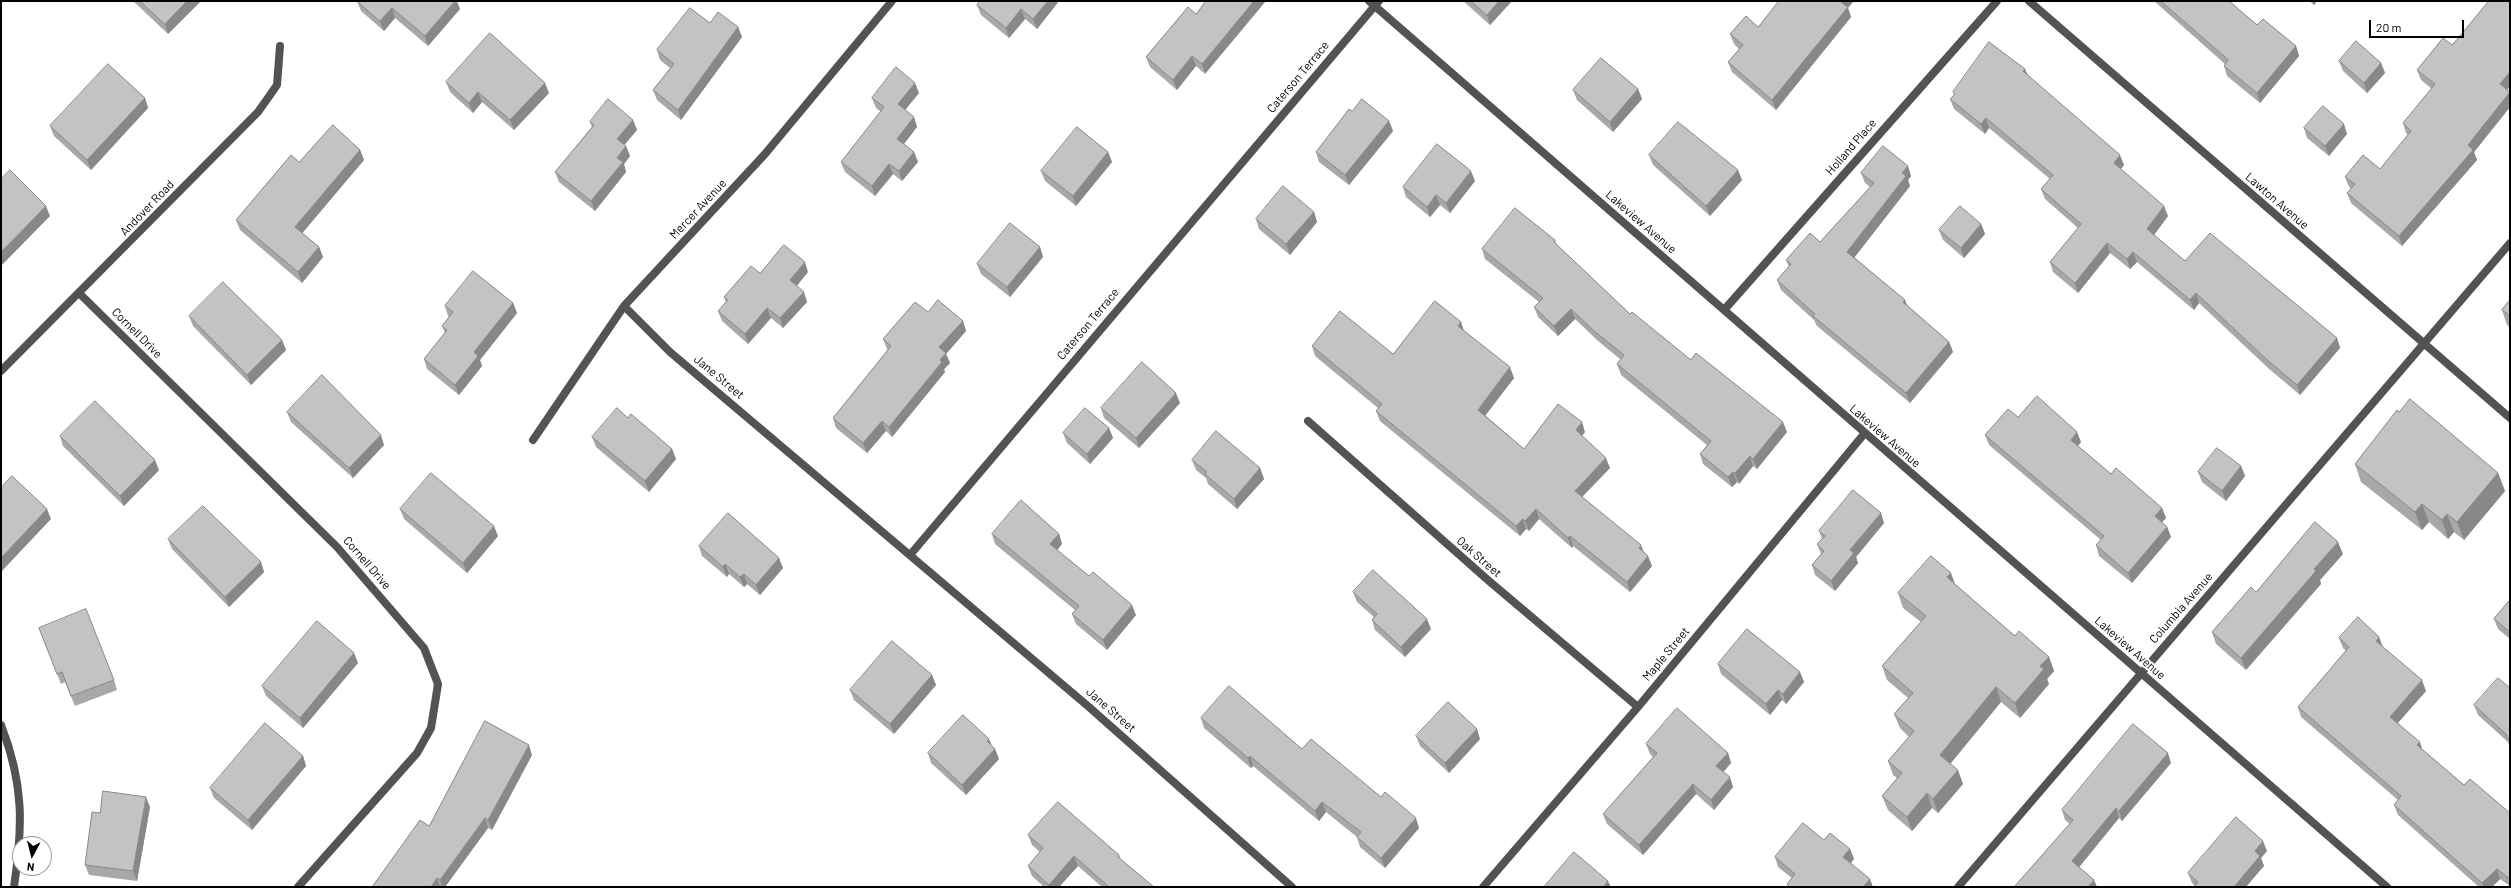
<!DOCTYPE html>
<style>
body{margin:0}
#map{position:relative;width:2511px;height:888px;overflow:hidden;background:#fff;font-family:Barlow,sans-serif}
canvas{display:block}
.frame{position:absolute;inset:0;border:2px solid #000;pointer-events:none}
.north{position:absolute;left:12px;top:836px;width:40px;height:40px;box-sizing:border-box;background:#fff;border:1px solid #999;border-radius:50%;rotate:187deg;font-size:11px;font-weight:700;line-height:16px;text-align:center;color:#000}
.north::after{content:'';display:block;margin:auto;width:14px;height:18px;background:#000;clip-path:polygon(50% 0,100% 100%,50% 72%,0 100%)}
.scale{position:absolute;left:2369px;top:20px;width:95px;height:18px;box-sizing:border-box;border:2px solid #000;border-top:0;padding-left:5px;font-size:12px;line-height:14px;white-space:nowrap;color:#000;-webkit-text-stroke:3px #fff;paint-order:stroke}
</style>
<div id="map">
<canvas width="2511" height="888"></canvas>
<div class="frame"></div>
<div class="north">N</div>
<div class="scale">20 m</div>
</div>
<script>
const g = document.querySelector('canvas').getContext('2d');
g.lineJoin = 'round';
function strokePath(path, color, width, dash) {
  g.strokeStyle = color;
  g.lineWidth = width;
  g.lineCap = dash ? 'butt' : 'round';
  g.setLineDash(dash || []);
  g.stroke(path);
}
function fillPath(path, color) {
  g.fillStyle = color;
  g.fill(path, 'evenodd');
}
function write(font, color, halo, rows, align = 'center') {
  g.font = font + ' Barlow,sans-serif';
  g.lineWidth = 4;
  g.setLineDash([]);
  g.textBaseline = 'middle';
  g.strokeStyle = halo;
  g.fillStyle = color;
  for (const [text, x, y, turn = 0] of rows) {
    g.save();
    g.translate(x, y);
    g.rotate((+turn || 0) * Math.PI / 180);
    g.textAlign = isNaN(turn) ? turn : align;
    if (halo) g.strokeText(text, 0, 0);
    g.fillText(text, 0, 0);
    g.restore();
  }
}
strokePath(new Path2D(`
 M1369 1 2387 887
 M2029 1 2510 418
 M80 294 337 547 424 648 438 684 431 728 417 753 298 887
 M624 306 670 352 1089 707 1292 887
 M1724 310 1997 1
 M1 371 258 112 277 85 280 46
 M1308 421 1489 581 1638 707
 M533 440 624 306 765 154 892 1
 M910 555 1379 1
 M1 725C24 784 23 826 14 887
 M1483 887 1638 707 1864 434
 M1958 887 2510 243`), '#535353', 8);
fillPath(new Path2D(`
 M133 1H201L168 34Z
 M357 1 460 9 428 46 395 18 384 31 361 11Z
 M980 1H1059L1037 29 1025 19 1009 38 981 15 977 5Z
 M1463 1H1512L1490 25Z
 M2154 1H2229L2257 25 2296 46 2299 56 2260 103 2227 76 2224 66 2225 64Z
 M2309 1H2317L2314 5Z
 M2510 1V86L2507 90 2510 92V107L2474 152 2477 160 2402 246 2351 203 2347 193 2351 188 2349 187 2345 177 2380 169 2408 135 2406 133 2403 123 2432 89 2421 80 2417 70Z
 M1188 7 1205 74 1196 66 1177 90 1150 67 1146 57Z
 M1848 8 1851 17 1776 110 1732 72 1728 62 1739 49 1734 44 1730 34 1758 27Z
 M738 27 742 37 681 120 657 100 653 90 670 68 660 60 657 50Z
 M2339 61 2381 63 2385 73 2367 93 2343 71Z
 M2025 69 2028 76 2124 165 2121 169 2168 216 2154 235 2185 261 2337 338 2340 348 2300 395 2268 368 2199 303 2194 310 2137 262 2130 269 2110 253 2078 293 2053 272 2050 262 2078 228 2045 199 2041 189 2050 179 1989 128 1985 134 1954 109 1950 99 1954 95 1953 92Z
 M446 82 549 93 514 130 482 102 473 113 450 92Z
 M1638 89 1642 99 1613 132 1577 100 1573 90Z
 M919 93 905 110 914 117 917 127 904 144 914 152 918 162 902 181 893 174 875 196 845 172 841 162 881 112 876 108 872 98Z
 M145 98 148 108 91 170 54 136 50 126Z
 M1352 111 1389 121 1393 131 1349 185 1319 162 1316 152Z
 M633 120 637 130 624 145 626 146 630 156 624 164 626 172 595 211 559 182 555 172 592 127 590 122Z
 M2304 128 2347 134 2329 156 2307 138Z
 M360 150 364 160 302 233 319 247 323 257 302 283 240 230 236 220 299 162Z
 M1108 152 1112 162 1076 206 1045 181 1041 171Z
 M1649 155 1742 180 1710 216 1653 165Z
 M1861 173 1911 176 1908 180 1910 186 1854 257 1905 300 1907 305 1949 342 1953 352 1910 403 1817 326 1814 320 1781 290 1777 280 1789 267 1786 260 1820 242 1870 187 1865 183Z
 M1475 181 1450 213 1440 205 1430 217 1406 197 1403 187Z
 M1314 212 1317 222 1290 255 1259 229 1256 219Z
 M1981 224 1985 234 1964 258 1943 240 1939 230Z
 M1555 240 1557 245 1630 314 1787 432 1757 469 1753 466 1739 484 1737 482 1732 487 1703 464 1700 454 1707 445 1621 375 1617 364 1621 360 1597 340 1575 319 1558 336 1538 317 1534 307 1539 302 1485 259 1482 249Z
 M1040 247 1043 257 1010 297 981 274 977 264Z
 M808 272 797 286 807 302 783 328 771 318 748 344 722 321 718 311 726 302 724 297 760 273Z
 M2510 300V327L2507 325 2502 310Z
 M513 303 517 313 480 360 482 366 459 395 427 369 424 359 445 333 442 326 449 317 448 316 445 306Z
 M928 312 963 321 966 331 946 354 950 363 944 369 945 372 892 437 886 431 867 453 836 428 833 418 888 350 887 349 883 339Z
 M189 316 282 340 286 350 251 385 193 326Z
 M1461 322 1464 331 1514 378 1485 415 1524 449 1585 432 1582 436 1610 468 1582 497 1644 552 1652 566 1630 592 1573 546 1572 548 1539 519 1529 531 1526 529 1520 536 1380 421 1376 411 1378 408 1315 356 1312 346 1393 354Z
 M1180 403 1139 448 1104 418 1101 408Z
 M287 412 384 445 353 478 291 422Z
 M2018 417 2081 442 2078 446 2111 474 2162 508 2166 518 2162 522 2167 527 2171 537 2132 583 2099 556 2096 545 2101 540 1989 445 1985 435Z
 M628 418 672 449 676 459 649 492 596 447 592 437Z
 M1109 428 1113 438 1090 464 1067 443 1063 433Z
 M60 436 159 470 124 506 63 446Z
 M1192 460 1260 468 1264 479 1237 509 1208 484 1206 478 1196 470Z
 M2355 464 2498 473 2505 491 2464 540 2454 532 2448 539 2429 522 2422 530 2361 482Z
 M2241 466 2245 476 2226 501 2202 482 2198 472Z
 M400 509 498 536 467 573 404 519Z
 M1884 523 1856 557 1858 563 1835 591 1815 575 1812 565 1821 554 1817 544 1822 539 1819 531Z
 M992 534H1059L1062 544 1057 550 1136 615 1107 650 1076 624 1072 614 1075 610 995 544Z
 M168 539 261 562 264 572 229 607 172 549Z
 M699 546 783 568 760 595 747 584 744 587 729 574 727 577 702 556Z
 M2343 554 2320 580 2321 584 2246 670 2216 644 2212 632 2256 592Z
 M1955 584 2015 636 2049 657 2054 671 2047 679 2049 684 2020 718 2001 702 1950 764 1963 784 1938 813 1932 808 1912 831 1888 810 1882 796 1897 778 1893 775 1888 761 1909 737 1900 728 1894 714 1908 698 1887 680 1882 666 1921 622 1903 608 1898 593Z
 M1353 592 1431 629 1405 657 1375 630 1372 620 1374 617 1357 602Z
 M2510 600V639L2498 629 2494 619Z
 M43 638 114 680 117 690 75 706 65 682 61 684Z
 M2339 638 2382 646 2426 691 2398 723 2422 749 2464 785 2510 813V886L2500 879 2492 887H2479L2398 815 2394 805 2398 800 2301 717 2298 707 2346 651 2343 648Z
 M354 653 358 663 303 728 266 696 262 686Z
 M1718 664 1800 672 1804 682 1786 704 1782 700 1770 715 1721 674Z
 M932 675 936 685 894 734 854 700 850 690Z
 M2510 688V747L2508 742 2478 715 2474 705Z
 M1201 718 1302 749 1381 797 1419 828 1385 868 1360 847 1357 837 1326 812 1319 821 1253 766 1251 768 1204 728Z
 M1416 736 1480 739 1449 773 1420 746Z
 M1646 744 1728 753 1731 763 1723 772 1733 787 1714 810 1696 794 1643 855 1607 824 1603 814 1653 757 1650 754Z
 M991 745 995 749 999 759 966 795 931 763 928 753Z
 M532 755 492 830 488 828 445 887H372L429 826Z
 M303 756 306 766 252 830 214 798 210 788Z
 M2171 763 2122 821 2119 818 2079 867 2094 880 2097 887H2014L2070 824 2065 820 2062 810Z
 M150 807 137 881 89 875 85 865Z
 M1028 835 1119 855 1121 860 1154 887H1102L1078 866 1059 887H1044L1032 876 1028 866 1040 852 1032 845Z
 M1824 840 1850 849 1854 859 1851 863 1873 887H1788L1787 884 1792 878 1778 867 1775 857Z
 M2267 851 2261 858 2264 866 2195 886 2192 883 2188 873Z`), '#a8a8a8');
fillPath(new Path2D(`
 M187 1H201L168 34 165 24Z
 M455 1H457L460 9 428 46 425 36Z
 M1048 1H1059L1037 29 1033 19Z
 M1254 1H1266L1205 74 1202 64Z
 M1499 1H1512L1490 25 1487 15Z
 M1841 1H1854L1848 8 1851 17 1776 110 1772 100Z
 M2312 1H2317L2314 5Z
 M392 8 395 18 384 31 380 21Z
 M1021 9 1025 19 1009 38 1006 28Z
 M738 27 742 37 681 120 678 110Z
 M2296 46 2299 56 2260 103 2257 93Z
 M1192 56 1196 66 1177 90 1173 80Z
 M2381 63 2385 73 2367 93 2364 83Z
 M2025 69 2029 79 2023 71Z
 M2510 72V86L2504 94 2500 84Z
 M545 83 549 93 514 130 510 120Z
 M915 83 919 93 901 115 898 104Z
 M1638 89 1642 99 1613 132 1610 122Z
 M478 92 482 102 473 113 469 103Z
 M2510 92V107L2474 152 2477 160 2402 246 2399 236 2468 145Z
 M145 98 148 108 91 170 87 160Z
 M914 117 917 127 900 149 897 139Z
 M1986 118 1989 128 1985 134 1981 124Z
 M633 120 637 130 621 149 617 139Z
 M1389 121 1393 131 1349 185 1345 175Z
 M2344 124 2347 134 2329 156 2325 146Z
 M626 146 630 156 624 164 626 172 595 211 591 201 617 158Z
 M360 150 364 160 299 237 295 227Z
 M914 152 918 162 902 181 899 171Z
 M1108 152 1112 162 1076 206 1073 196Z
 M2120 155 2124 165 2117 173 2114 163Z
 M889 164 893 174 875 196 872 186Z
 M1908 166 1911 176 1908 180 1910 186 1851 262 1847 252 1902 173Z
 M1738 170 1742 180 1710 216 1706 206Z
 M1471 171 1475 181 1450 213 1446 203Z
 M1436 195 1440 205 1430 217 1427 207Z
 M46 206 50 216 1 266V252Z
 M2164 206 2168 216 2151 239 2147 229Z
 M1314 212 1317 222 1290 255 1286 244Z
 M1981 224 1985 234 1964 258 1961 248Z
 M2107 243 2110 253 2078 293 2075 283Z
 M319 247 323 257 302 283 298 272Z
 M1040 247 1043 257 1010 297 1007 287Z
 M2133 252 2137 262 2130 269 2127 259Z
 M805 262 808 272 793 290 790 280Z
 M804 292 807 302 783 328 780 318Z
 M2196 293 2199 303 2194 310 2190 300Z
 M1905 300 1908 310 1903 302Z
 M513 303 517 313 480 360 482 366 459 395 455 385 474 352Z
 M767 308 771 318 748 344 745 334Z
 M1571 309 1575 319 1558 336 1554 326Z
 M963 321 966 331 946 354 950 363 944 369 945 372 892 437 889 427 940 360 939 347Z
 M1461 322 1464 332 1458 326Z
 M2337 338 2340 348 2300 395 2297 385Z
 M282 340 286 350 251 385 247 375Z
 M1949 342 1953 352 1910 403 1906 393Z
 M1510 367 1514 378 1482 420 1478 410Z
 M1176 393 1180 403 1139 448 1136 438Z
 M882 421 886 431 867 453 863 443Z
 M1582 422 1585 432 1579 440 1576 430Z
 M1783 422 1787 432 1757 469 1753 459Z
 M1109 428 1113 438 1090 464 1087 454Z
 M2077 432 2081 442 2074 450 2071 440Z
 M381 435 384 445 353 478 349 468Z
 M672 449 676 459 649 492 645 481Z
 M1750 456 1753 466 1739 484 1735 473Z
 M1606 458 1610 468 1578 501 1575 491Z
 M155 460 159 470 124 506 120 496Z
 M2241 466 2245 476 2226 501 2222 491Z
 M1260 468 1264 479 1237 509 1234 499Z
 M1733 472 1737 482 1732 487 1728 477Z
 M2498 473 2505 491 2464 540 2457 522Z
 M2422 504 2429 522 2422 530 2415 512Z
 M2162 508 2166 518 2158 526 2155 516Z
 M47 509 51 519 1 572V558Z
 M1536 509 1539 519 1529 531 1525 521Z
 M1881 513 1884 523 1856 557 1858 563 1835 591 1831 581 1850 550Z
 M2447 514 2454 532 2448 539 2442 520Z
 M1523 519 1526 529 1520 536 1516 526Z
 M494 526 498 536 467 573 463 563Z
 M2167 527 2171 537 2132 583 2128 573Z
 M1059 534 1062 544 1054 554 1050 544Z
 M1570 536 1573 546 1572 548 1568 538Z
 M2338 542 2343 554 2320 580 2321 584 2246 670 2241 658 2314 569Z
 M1641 545 1645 555 1639 548Z
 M1648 556 1652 566 1630 592 1627 582Z
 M779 558 783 568 760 595 756 585Z
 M261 562 264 572 229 607 225 597Z
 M725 564 729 574 727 577 723 567Z
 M1951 573 1956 587 1947 577Z
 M744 574 747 584 744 587 740 577Z
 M1132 605 1136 615 1107 650 1103 640Z
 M1427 619 1431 629 1405 657 1401 647Z
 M2379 637 2383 647 2376 641Z
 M354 653 358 663 303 728 300 718Z
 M2049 657 2054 671 2047 679 2049 684 2020 718 2015 703 2040 666Z
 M1800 672 1804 682 1786 704 1783 694Z
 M932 675 936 685 894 734 890 724Z
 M2422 680 2426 691 2394 727 2390 717Z
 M1996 687 2001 702 1946 769 1940 755Z
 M1778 690 1782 700 1770 715 1766 704Z
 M1477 729 1480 739 1449 773 1445 763Z
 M989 739 993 749 987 741Z
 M2420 742 2423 752 2417 745Z
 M529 745 532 755 492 830 488 820Z
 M995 749 999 759 966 795 962 785Z
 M1728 753 1731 763 1720 776 1716 766Z
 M2168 753 2171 763 2122 821 2119 811Z
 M303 756 306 766 252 830 248 820Z
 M1250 756 1253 766 1251 768 1248 758Z
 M1958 770 1963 784 1938 813 1933 799Z
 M1730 777 1733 787 1714 810 1711 800Z
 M1693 784 1696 794 1643 855 1639 845Z
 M1927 793 1932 808 1912 831 1907 817Z
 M146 797 150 807 137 881 133 871Z
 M1322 802 1326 812 1319 821 1315 811Z
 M2116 808 2119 818 2076 871 2072 861Z
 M485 818 488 828 445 887H442L440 880Z
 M1416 818 1419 828 1385 868 1381 858Z
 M2263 841 2267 851 2261 858 2264 866 2246 887H2234L2255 851Z
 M1850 849 1854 859 1847 867 1843 857Z
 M1074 856 1078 866 1059 887H1050L1049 885Z
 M2497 869 2500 879 2492 887H2484L2482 883Z
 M437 878 440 887H431Z
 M1870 879 1873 887H1863Z
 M2094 880 2097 887H2088Z
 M1608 881 1611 887H1603Z`), '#888');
const building = new Path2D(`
 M140 1H187L165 24Z
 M357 1H455L425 36 392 8 380 21Z
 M980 1H1048L1033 19 1021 9 1006 28 977 5Z
 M1206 1H1254L1202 64 1192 56 1173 80 1146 57 1188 7 1196 14Z
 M1471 1H1499L1487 15Z
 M1779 1H1841V2L1848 7 1772 100 1728 62 1743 45 1730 34 1746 16 1758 27Z
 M2161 1H2229L2257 25 2263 19 2296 46 2257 93 2224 66 2228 60Z
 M2489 1H2510V72L2500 84 2510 92 2468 145 2473 150 2399 236 2347 193 2355 184 2345 177 2363 155 2380 169 2411 131 2403 123 2435 84 2417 70 2443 38 2452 45Z
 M690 8 710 23 718 12 738 27 678 110 653 90 674 64 657 50Z
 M490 33 545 83 510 120 478 92 469 103 446 82Z
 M2356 41 2381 63 2364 83 2339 61Z
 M1989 42 2025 69 2023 71 2120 155 2114 163 2164 206 2147 229 2185 261 2210 233 2337 338 2297 385 2265 358 2196 293 2190 300 2133 252 2127 259 2107 243 2075 283 2050 262 2081 224 2041 189 2053 175 1986 118 1981 124 1950 99 1955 94 1953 92Z
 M1601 58 1638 89 1610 122 1573 90Z
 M108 64 145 98 87 160 50 126Z
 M896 67 915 83 898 104 914 117 897 139 914 152 899 171 889 164 872 186 841 162 884 107 872 98Z
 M608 99 633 120 617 139 626 146 617 158 623 162 591 201 555 172 594 125 590 122Z
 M1362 99 1389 121 1345 175 1316 152 1349 109 1352 111Z
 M2323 106 2344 124 2325 146 2304 128Z
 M1678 122 1738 170 1706 206 1649 155Z
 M333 125 360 150 295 227 319 247 298 272 236 220 291 155 299 162Z
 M1077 127 1108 152 1073 196 1041 171Z
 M1437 144 1471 171 1446 203 1436 195 1427 207 1403 187Z
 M1883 146 1908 166 1902 173 1906 176 1847 252 1905 300 1903 302 1949 342 1906 393 1813 316 1815 314 1777 280 1791 264 1786 260 1810 233 1820 242 1874 183 1861 173Z
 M10 170 46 206 1 252V179Z
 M1283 186 1314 212 1286 244 1256 219Z
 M1960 206 1981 224 1961 248 1939 230Z
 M1515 208 1555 240 1554 242 1630 314 1632 312 1691 360 1696 353 1783 422 1753 459 1750 456 1735 473 1733 472 1728 477 1700 454 1711 441 1617 364 1624 355 1593 330 1571 309 1554 326 1534 307 1543 298 1482 249Z
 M1010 223 1040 247 1007 287 977 264Z
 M784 245 805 262 790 280 804 292 780 318 767 308 745 334 718 311 728 300 724 297 751 266 760 273Z
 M473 271 513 303 474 352 478 356 455 385 424 359 447 330 442 326 453 312 445 306Z
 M223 282 282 340 247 375 189 316Z
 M938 300 963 321 939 347 946 353 940 360 942 362 889 427 882 421 863 443 833 418 891 346 883 339 915 302 928 312Z
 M2510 300V316L2502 310Z
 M1435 301 1461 322 1458 326 1510 367 1478 410 1524 449 1558 404 1582 422 1576 430 1606 458 1575 491 1641 545 1639 548 1648 556 1627 582 1570 536 1568 538 1536 509 1525 521 1523 519 1516 526 1376 411 1382 404 1312 346 1340 311 1393 354Z
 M1142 362 1176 393 1136 438 1101 408Z
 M322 375 381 435 349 468 287 412Z
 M2037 396 2077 432 2071 440 2111 474 2116 468 2162 508 2155 516 2167 527 2128 573 2096 545 2104 536 1985 435 2008 409 2018 417Z
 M2410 399 2498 473 2457 522 2447 514 2442 520 2422 504 2415 512 2355 464 2397 410 2399 412Z
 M95 401 155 460 120 496 60 436Z
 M617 408 628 418 631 414 672 449 645 481 592 437Z
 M1085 408 1109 428 1087 454 1063 433Z
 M1216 431 1260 468 1234 499 1205 474 1207 472 1192 460Z
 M2217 448 2241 466 2222 491 2198 472Z
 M431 473 494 526 463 563 400 509Z
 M12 476 47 509 1 558V488Z
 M1853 490 1881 513 1850 550 1854 553 1831 581 1812 565 1824 551 1817 544 1825 536 1819 531Z
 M1021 500 1059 534 1050 544 1089 576 1093 572 1132 605 1103 640 1072 614 1079 606 992 534Z
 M203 506 261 562 225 597 168 539Z
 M728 513 779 558 756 585 744 574 740 577 725 564 723 567 699 546Z
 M2315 522 2338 542 2314 569 2316 571 2241 658 2212 632 2251 587 2256 592Z
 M1931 556 1951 573 1947 577 1965 593 2015 636 2019 631 2049 657 2040 666 2044 669 2015 703 1996 687 1940 755 1958 770 1933 799 1927 793 1907 817 1882 796 1902 773 1888 761 1914 731 1894 714 1913 693 1882 666 1926 616 1898 593Z
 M1373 570 1427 619 1401 647 1372 620 1377 614 1353 592Z
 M2510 600V632L2494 619Z
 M86 609 114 680 71 696 62 672 57 674 39 628Z
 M2358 617 2379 637 2376 641 2422 680 2390 717 2420 742 2417 745 2464 785 2470 779 2510 813V879L2497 869 2482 883 2394 805 2401 796 2298 707 2349 647 2339 638Z
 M317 621 354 653 300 718 262 686Z
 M1747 629 1800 672 1783 694 1778 690 1766 704 1718 664Z
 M892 641 932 675 890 724 850 690Z
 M2498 678 2510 688V740L2506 736 2507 735 2474 705Z
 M1229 686 1302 749 1311 739 1381 797 1385 792 1416 818 1381 858 1357 837 1361 832 1322 802 1315 811 1250 756 1248 758 1201 718Z
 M1448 702 1477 729 1445 763 1416 736Z
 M1677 708 1728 753 1716 766 1730 777 1711 800 1693 784 1639 845 1603 814 1657 753 1646 744Z
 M963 715 989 739 987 741 995 749 962 785 928 753Z
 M485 721 529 745 488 820 485 818 440 880 437 878 431 887H372L420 820 429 826Z
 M265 723 303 756 248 820 210 788Z
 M2133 724 2168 753 2119 811 2116 808 2072 861 2094 880 2088 887H2014L2073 820 2062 810Z
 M103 791 146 797 133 871 85 865 92 812 100 813Z
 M1058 802 1119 855 1118 857 1154 887H1109L1074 856 1049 885 1028 866 1043 848 1028 835Z
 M2236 817 2263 841 2255 851 2260 856 2234 887H2194L2198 882 2188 873Z
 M1803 823 1824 840 1830 833 1850 849 1843 857 1870 879 1863 887H1790L1787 884 1795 874 1775 857Z
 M1574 852 1608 881 1603 887H1544Z`);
fillPath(building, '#c3c3c3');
strokePath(building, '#888', 1);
write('12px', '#000', '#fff', [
 ["Caterson Terrace",1298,77,-50],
 ["Holland Place",1851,147,-49],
 ["Lawton Avenue",2277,201,41],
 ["Andover Road",147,208,-46],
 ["Mercer Avenue",698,209,-47],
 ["Lakeview Avenue",1641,222,41],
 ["Caterson Terrace",1088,324,-50],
 ["Cornell Drive",137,333,45],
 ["Jane Street",719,377,40],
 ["Lakeview Avenue",1885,436,41],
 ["Oak Street",1479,557,41],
 ["Cornell Drive",367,563,49],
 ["Columbia Avenue",2181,608,-49],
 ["Lakeview Avenue",2130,648,41],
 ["Maple Street",1666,654,-50],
 ["Jane Street",1111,710,41]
]);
</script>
